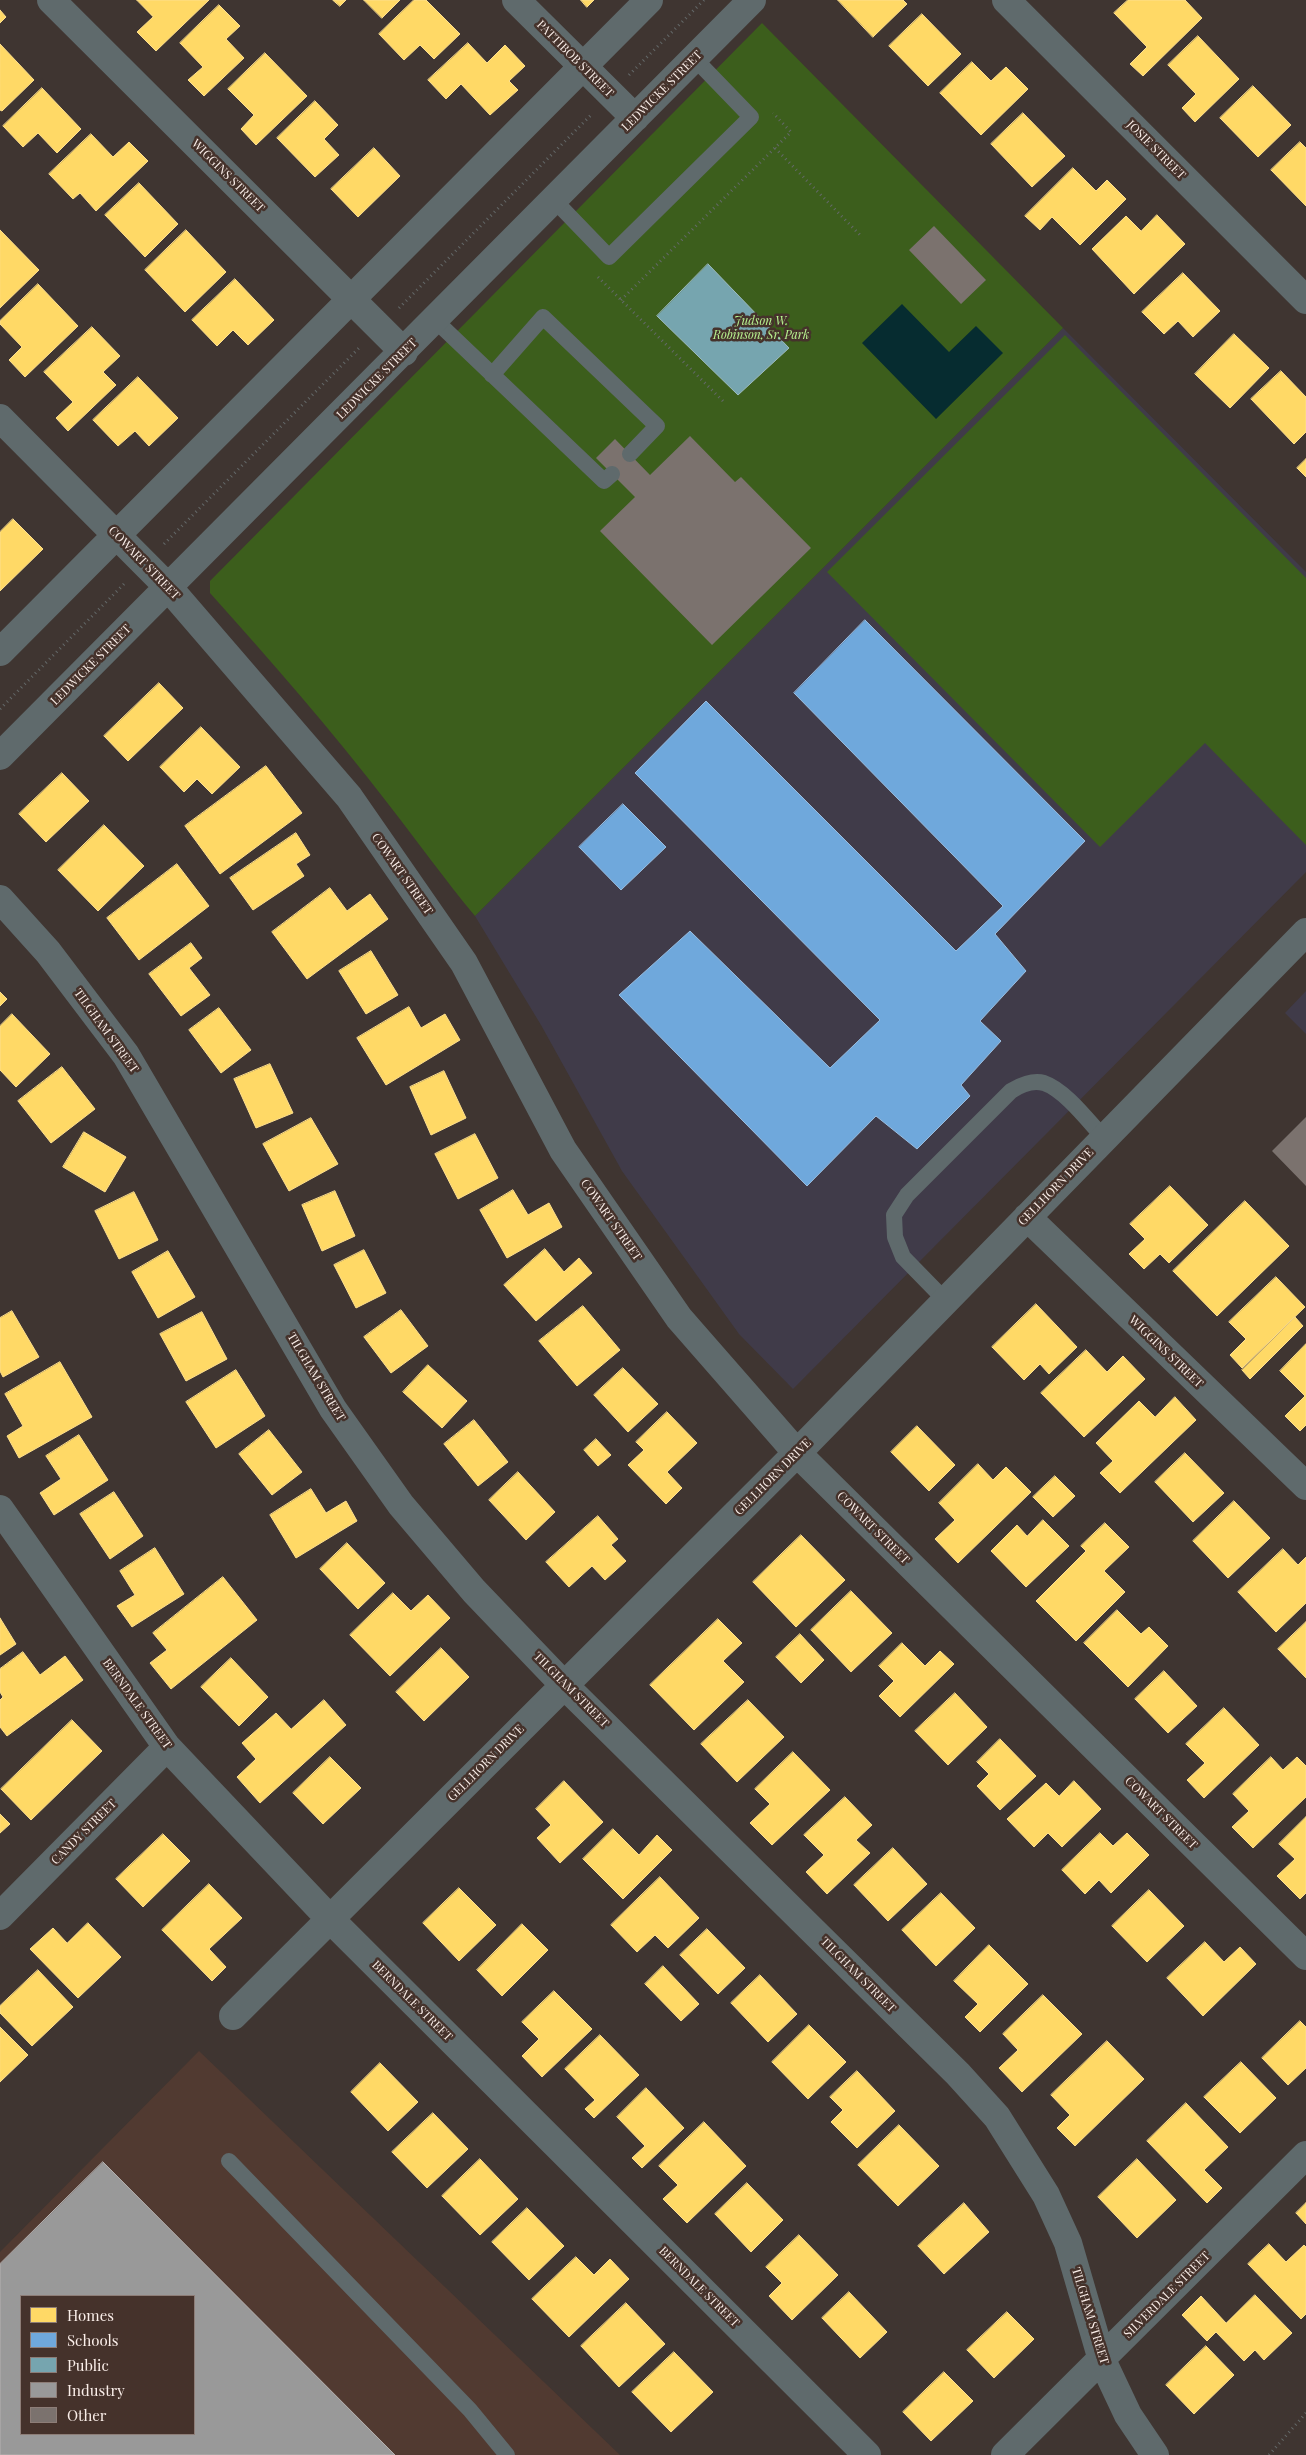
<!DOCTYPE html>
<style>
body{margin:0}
#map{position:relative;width:1306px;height:2455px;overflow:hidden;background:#3f3531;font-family:"Playfair Display",serif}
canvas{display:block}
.legend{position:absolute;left:20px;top:2295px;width:175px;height:140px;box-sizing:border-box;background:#45322b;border:1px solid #8d7d77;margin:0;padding:6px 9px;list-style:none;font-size:15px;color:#faeee9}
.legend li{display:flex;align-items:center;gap:10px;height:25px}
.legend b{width:25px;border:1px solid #8d7d77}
</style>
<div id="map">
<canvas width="1306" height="2455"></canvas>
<ul class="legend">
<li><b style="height:14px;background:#ffd966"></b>Homes</li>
<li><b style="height:14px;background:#6fa8dc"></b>Schools</li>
<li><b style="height:14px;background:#76a5af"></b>Public</li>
<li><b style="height:14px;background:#999"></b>Industry</li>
<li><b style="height:14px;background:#7b726e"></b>Other</li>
</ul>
</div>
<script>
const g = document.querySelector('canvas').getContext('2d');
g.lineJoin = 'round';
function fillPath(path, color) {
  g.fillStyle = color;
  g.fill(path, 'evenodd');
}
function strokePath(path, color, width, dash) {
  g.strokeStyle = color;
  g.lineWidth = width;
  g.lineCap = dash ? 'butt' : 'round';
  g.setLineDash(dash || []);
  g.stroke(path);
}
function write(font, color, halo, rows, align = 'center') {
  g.font = font + ' "Playfair Display",serif';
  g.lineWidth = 5;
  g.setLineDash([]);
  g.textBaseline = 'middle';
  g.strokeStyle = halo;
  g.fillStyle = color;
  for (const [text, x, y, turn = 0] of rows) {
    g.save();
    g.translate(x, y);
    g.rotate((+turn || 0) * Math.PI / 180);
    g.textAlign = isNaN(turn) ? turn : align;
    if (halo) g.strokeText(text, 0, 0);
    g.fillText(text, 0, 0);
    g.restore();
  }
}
fillPath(new Path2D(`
 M199 2051 620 2455H0V2252ZM21 2296H194V2434H21Z`), '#513a31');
fillPath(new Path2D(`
 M1063 328 1306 572V872L793 1389 739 1334 622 1171 541 1025 475 916Z
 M1306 991V1034L1285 1013Z`), '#403b49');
fillPath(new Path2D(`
 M762 23 1063 328 475 916C445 880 418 842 389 805 333 732 272 662 210 593V581Z
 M1065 335 1306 578V845L1205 743 1100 847 827 572Z`), '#3c5e1c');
fillPath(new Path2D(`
 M902 304 949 352 976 326 1003 353 936 419 862 343Z`), '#062c30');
const homes = new Path2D(`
 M137 0H209L156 51 137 32 153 17Z
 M333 0H346L340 6Z
 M364 0H400L382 18Z
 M414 0H426L460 34 434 59 420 45 404 60 379 34Z
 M581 0H594L587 7Z
 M838 0H903L907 4 873 37Z
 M1128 0H1185L1202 18 1143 76 1130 64 1147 47 1114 13Z
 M219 5 240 26 226 39 244 58 204 96 188 80 203 67 180 43Z
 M0 10 6 17 0 23Z
 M922 14 961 54 928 86 889 46Z
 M1198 36 1239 79 1195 122 1182 108 1196 94 1168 65Z
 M468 43 487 63 505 45 525 66 509 81 518 90 490 115 461 84 446 99 428 80Z
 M0 44 34 80 2 111 0 110Z
 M265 53 307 96 256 145 241 129 254 115 228 89Z
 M972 62 991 81 1006 67 1028 89 981 135 940 93Z
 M1253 86 1291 125 1258 157 1220 118Z
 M42 88 81 129 57 153 38 133 23 147 3 126Z
 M315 101 338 125 324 139 339 155 315 177 277 138Z
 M1023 113 1065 156 1032 187 991 144Z
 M91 134 113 157 129 142 148 161 96 211 80 193 73 199 49 174Z
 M1300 142 1306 148V206L1271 170Z
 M374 148 400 176 358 217 331 189Z
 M1073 168 1096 191 1107 180 1126 199 1080 245 1052 217 1040 230 1025 216Z
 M139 183 178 224 145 257 105 215Z
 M1157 215 1185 244 1134 294 1092 249 1126 216 1141 231Z
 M0 230 39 270 0 308Z
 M186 230 226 272 185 312 145 270Z
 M1183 273 1220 311 1193 337 1178 321 1164 334 1142 312Z
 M235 279 274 320 248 345 233 330 217 346 192 320Z
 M38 284 78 326 25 377 9 360 22 347 0 324V321Z
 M92 327 120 356 103 372 116 385 68 431 56 418 73 402 44 372Z
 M1234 334 1269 368 1230 408 1195 374Z
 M1281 371 1306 397V432L1294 444 1251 399Z
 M138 377 178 418 149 446 135 431 118 446 93 420Z
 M1306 459V477L1297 468Z
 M13 519 43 549 0 591V532Z
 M159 683 183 708 128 761 104 736Z
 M201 727 240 767 212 794 197 779 184 792 160 767Z
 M266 766 302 813 220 874 185 826Z
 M62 773 89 801 46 842 19 814Z
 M104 825 144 866 98 911 58 870Z
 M296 833 310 855 296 864 304 876 253 910 230 878Z
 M177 864 209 906 139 960 107 918Z
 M330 888 347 911 370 894 388 919 307 979 272 932Z
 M191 943 202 958 189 968 210 995 181 1016 149 974Z
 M371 951 398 995 366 1014 339 971Z
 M0 992 7 999 0 1006Z
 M409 1007 421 1028 445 1014 460 1040 386 1085 357 1038Z
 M219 1008 251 1050 221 1073 189 1030Z
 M12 1014 50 1054 16 1087 0 1070V1026Z
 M270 1064 293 1113 256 1128 234 1079Z
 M62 1067 95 1109 51 1143 18 1101Z
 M444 1071 466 1118 431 1135 410 1087Z
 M311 1118 338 1164 289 1191 263 1144Z
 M84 1132 126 1157 105 1192 63 1167Z
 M475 1134 498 1178 458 1199 435 1154Z
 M1170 1186 1208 1225 1169 1263 1160 1254 1144 1269 1129 1254 1145 1239 1130 1224Z
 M513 1190 528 1215 549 1203 562 1227 507 1258 480 1210Z
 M335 1191 355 1236 322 1251 302 1205Z
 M134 1192 158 1240 119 1259 95 1211Z
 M1245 1201 1289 1246 1217 1316 1173 1271Z
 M545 1249 564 1272 579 1258 592 1273 536 1321 504 1285Z
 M364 1250 386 1293 356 1308 334 1265Z
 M168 1251 195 1297 158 1318 132 1272Z
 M1276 1277 1305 1307 1242 1368 1230 1355 1246 1339 1229 1322Z
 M1036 1304 1077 1347 1049 1374 1040 1364 1024 1380 992 1347Z
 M583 1306 620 1350 577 1386 539 1341Z
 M401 1310 428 1346 391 1373 364 1337Z
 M12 1311 39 1357 3 1377 0 1371V1318Z
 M202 1312 227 1359 186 1381 160 1334Z
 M1295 1317 1303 1326 1250 1379 1242 1370Z
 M1306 1344V1425L1300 1431 1285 1416 1305 1396 1280 1371Z
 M1086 1350 1107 1372 1123 1356 1145 1379 1084 1437 1041 1393Z
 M60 1362 92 1417 19 1458 7 1436 23 1426 5 1394Z
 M428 1365 467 1401 442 1428 403 1392Z
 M623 1368 658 1404 628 1432 594 1395Z
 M236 1370 265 1416 216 1448 186 1402Z
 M1175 1397 1196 1420 1120 1493 1100 1473 1113 1461 1096 1443 1139 1401 1155 1417Z
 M667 1412 697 1443 667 1472 682 1488 666 1504 628 1465 644 1450 636 1442Z
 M474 1420 508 1462 478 1486 444 1444Z
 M917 1426 955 1465 929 1491 891 1452Z
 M269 1430 302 1472 272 1495 239 1454Z
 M79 1435 108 1480 54 1515 40 1493 61 1479 46 1456Z
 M596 1439 611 1455 598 1466 584 1450Z
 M1185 1453 1224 1493 1193 1522 1155 1482Z
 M978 1464 993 1480 1006 1467 1031 1492 958 1563 935 1539 955 1520 939 1503Z
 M518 1472 555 1512 526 1540 489 1500Z
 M1055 1476 1075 1496 1053 1517 1033 1497Z
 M311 1489 326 1513 346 1501 357 1521 296 1558 270 1515Z
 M114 1492 143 1536 110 1559 80 1514Z
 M1234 1501 1270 1538 1228 1578 1193 1541Z
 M598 1516 618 1539 611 1545 626 1561 605 1580 592 1566 569 1587 546 1562Z
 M1043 1520 1069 1546 1026 1587 991 1551 1017 1525 1027 1536Z
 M1105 1523 1129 1547 1104 1571 1125 1592 1076 1641 1036 1601 1086 1551 1081 1546Z
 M801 1535 845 1580 796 1627 753 1582Z
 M347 1543 385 1583 358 1609 320 1569Z
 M155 1548 184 1594 132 1627 117 1606 135 1595 120 1571Z
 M1283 1549 1298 1565 1306 1557V1603L1276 1632 1238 1592Z
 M223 1577 257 1620 171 1689 150 1663 167 1650 153 1633Z
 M851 1591 892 1633 851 1672 811 1630Z
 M393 1593 411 1611 428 1595 450 1618 390 1676 350 1635Z
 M1117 1610 1141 1634 1149 1627 1168 1646 1128 1687 1084 1643Z
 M0 1618 16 1644 0 1655Z
 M718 1619 742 1643 723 1661 744 1682 694 1730 650 1685Z
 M1306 1622V1678L1278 1649Z
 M800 1634 824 1660 801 1683 776 1657Z
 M902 1643 925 1666 940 1651 954 1664 900 1717 879 1696 894 1681 879 1666Z
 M441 1648 469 1677 424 1721 396 1692Z
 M23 1652 40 1675 65 1656 83 1680 7 1736 0 1727V1700L3 1697 0 1692V1669Z
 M231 1658 268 1697 239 1726 201 1687Z
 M1164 1671 1197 1706 1168 1733 1135 1699Z
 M955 1693 987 1727 948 1765 915 1731Z
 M324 1700 346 1725 260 1803 237 1777 256 1759 242 1743 276 1713 291 1729Z
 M748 1700 784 1737 737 1782 701 1744Z
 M1224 1708 1259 1745 1204 1798 1187 1780 1205 1763 1186 1744Z
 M72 1720 102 1751 31 1820 1 1789Z
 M1000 1739 1036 1776 1000 1810 977 1786 989 1774 977 1762Z
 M793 1752 830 1790 772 1845 750 1823 770 1804 755 1789Z
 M330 1757 361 1788 323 1824 293 1793Z
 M1271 1757 1283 1770 1297 1757 1306 1766V1797L1253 1848 1232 1827 1249 1811 1233 1794Z
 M564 1781 603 1822 560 1863 537 1838 551 1825 536 1809Z
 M1074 1781 1101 1809 1062 1847 1048 1833 1034 1847 1007 1819 1046 1783 1059 1796Z
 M845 1797 872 1825 856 1840 870 1853 827 1894 806 1872 824 1855 804 1835Z
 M0 1814 10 1824 0 1833Z
 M1306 1817V1893L1300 1899 1277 1876 1295 1859 1279 1844Z
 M613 1829 639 1855 657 1835 672 1850 623 1899 583 1859Z
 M1100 1833 1113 1846 1127 1833 1149 1855 1111 1893 1099 1880 1085 1894 1062 1870Z
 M163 1834 190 1861 143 1907 116 1879Z
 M893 1848 927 1884 888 1921 854 1885Z
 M660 1877 699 1918 668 1948 655 1935 637 1952 611 1925Z
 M209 1884 242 1918 209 1949 226 1967 212 1981 162 1930Z
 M459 1888 496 1925 459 1961 423 1923Z
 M1149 1890 1184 1926 1147 1962 1112 1926Z
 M941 1893 975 1928 936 1966 902 1930Z
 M88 1923 121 1957 78 1998 30 1949 53 1928 67 1943Z
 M522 1924 548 1950 502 1996 477 1970Z
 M707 1929 745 1968 718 1994 680 1955Z
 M1205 1942 1224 1962 1240 1947 1256 1964 1203 2016 1167 1978Z
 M989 1945 1028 1984 980 2032 965 2017 978 2004 954 1981Z
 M663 1966 699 2004 681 2021 645 1984Z
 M38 1970 73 2007 32 2046 0 2013V2006Z
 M760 1975 797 2014 768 2042 731 2003Z
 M554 1991 592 2029 542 2077 522 2056 539 2039 522 2022Z
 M1043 1995 1082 2034 1022 2092 999 2068 1018 2050 1003 2034Z
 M1300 2021 1306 2027V2068L1288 2085 1262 2058Z
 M809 2025 846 2062 808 2099 772 2062Z
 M0 2027 28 2055 0 2082Z
 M600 2035 639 2075 594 2118 585 2109 595 2100 565 2069Z
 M1107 2041 1144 2079 1075 2146 1057 2128 1070 2115 1051 2095Z
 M1241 2062 1276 2098 1240 2133 1204 2097Z
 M380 2063 418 2102 388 2131 351 2092Z
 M857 2071 895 2111 857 2148 831 2122 843 2110 830 2097Z
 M646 2088 684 2128 642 2168 632 2158 645 2146 617 2117Z
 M1186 2103 1228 2147 1204 2170 1222 2188 1207 2203 1147 2141Z
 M433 2113 468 2149 427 2188 392 2152Z
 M704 2122 746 2166 687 2223 663 2199 678 2185 659 2166Z
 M899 2125 939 2166 898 2206 858 2165Z
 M480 2159 518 2199 480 2235 442 2196Z
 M1137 2159 1176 2200 1137 2238 1098 2197Z
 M747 2183 783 2220 751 2252 715 2214Z
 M964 2203 989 2232 944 2274 918 2246Z
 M1306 2203V2224L1296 2213Z
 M527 2208 564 2246 529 2280 492 2242Z
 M799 2235 838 2275 792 2320 769 2296 782 2283 766 2267Z
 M1269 2244 1286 2262 1304 2245 1306 2247V2314L1301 2319 1248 2264Z
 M576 2257 594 2275 610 2259 629 2279 569 2337 532 2299Z
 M849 2292 887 2332 860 2358 822 2318Z
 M1255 2295 1292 2333 1264 2360 1255 2350 1244 2361 1216 2332 1207 2341 1182 2315 1201 2296 1226 2323Z
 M626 2303 665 2344 619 2387 581 2346Z
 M1007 2312 1034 2339 994 2378 967 2350Z
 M1206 2346 1234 2375 1194 2414 1166 2385Z
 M674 2352 713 2392 671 2432 632 2392Z
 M944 2372 973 2401 931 2441 903 2412Z`);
fillPath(homes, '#ffd966');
strokePath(homes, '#fedf8d', 1);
const schools = new Path2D(`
 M865 620 1085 841 995 934 1026 971 980 1021 1001 1041 961 1085 970 1096 917 1149 876 1116 807 1186 619 995 690 931 830 1068 880 1020 635 773 706 701 956 951 1003 906 794 693Z
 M623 804 666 847 621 890 579 847Z`);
fillPath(schools, '#6fa8dc');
strokePath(schools, '#99bde0', 1);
const public = new Path2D(`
 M708 264 789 348 738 395 657 316Z`);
fillPath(public, '#76a5af');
strokePath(public, '#9ebbc0', 1);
const industry = new Path2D(`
 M103 2162 395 2455H0V2264ZM21 2296H194V2434H21Z`);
fillPath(industry, '#999');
strokePath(industry, '#b6b2b1', 1);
fillPath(new Path2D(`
 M934 226 986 280 961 304 909 250Z
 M690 436 735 482 741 477 811 548 712 645 600 531 635 497 596 458 615 439 650 475Z
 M1306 1117V1186L1272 1151Z`), '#7b726e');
strokePath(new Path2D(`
 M629 75 704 0
 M775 148 861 236
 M598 277 723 401
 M621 300 791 132 773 113
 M399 308 592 114
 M164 544 361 346
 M0 709 126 582
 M1269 2455 1306 2413`), '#646969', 3, [1, 4]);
strokePath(new Path2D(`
 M554 200 609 257 751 117 694 58
 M435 320 604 481 612 474
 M492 375 543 317 657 426 630 454
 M945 1300 903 1257 895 1237 894 1215 907 1195 1011 1091C1020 1085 1033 1080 1044 1083 1065 1090 1089 1122 1104 1138
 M229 2161 470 2410 507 2455`), '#5f6a6c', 16);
strokePath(new Path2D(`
 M51 0 404 352
 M516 0 635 118
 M1006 0 1306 300
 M0 418 168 587 349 797 464 963 563 1150 679 1318 797 1453 1306 1956
 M0 652 649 0
 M0 756 752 0
 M0 899 48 952 126 1055 333 1409 401 1505 474 1591 564 1685 958 2074 997 2117 1046 2195 1068 2243 1102 2360 1128 2415 1155 2455
 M1027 1217 1306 1486
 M0 1509 167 1747 330 1919 867 2455
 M0 1916 167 1747
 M233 2016 797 1453 1306 932
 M1005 2455 1306 2155`), '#5f6a6c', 28);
write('12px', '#faeee9', '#45322b', [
 ["PATTIBOB STREET",575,59,45],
 ["LEDWICKE STREET",662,91,-45],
 ["JOSIE STREET",1156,150,45],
 ["WIGGINS STREET",228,176,45],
 ["LEDWICKE STREET",377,379,-45],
 ["COWART STREET",144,563,46],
 ["LEDWICKE STREET",91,665,-45],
 ["COWART STREET",402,874,55],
 ["TILGHAM STREET",106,1031,54],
 ["GELLHORN DRIVE",1056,1187,-46],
 ["COWART STREET",611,1220,55],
 ["WIGGINS STREET",1166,1352,44],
 ["TILGHAM STREET",316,1377,59],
 ["GELLHORN DRIVE",773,1477,-45],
 ["COWART STREET",873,1528,45],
 ["TILGHAM STREET",571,1690,45],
 ["BERNDALE STREET",137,1704,54],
 ["GELLHORN DRIVE",486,1763,-45],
 ["COWART STREET",1161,1813,45],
 ["CANDY STREET",84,1832,-45],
 ["TILGHAM STREET",858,1975,45],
 ["BERNDALE STREET",412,2001,45],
 ["BERNDALE STREET",699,2287,45],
 ["SILVERDALE STREET",1167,2295,-45],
 ["TILGHAM STREET",1090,2316,73]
]);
write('italic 12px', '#b8f490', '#45322b', [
 ["Judson W.",761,321],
 ["Robinson, Sr. Park",761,335]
]);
</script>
